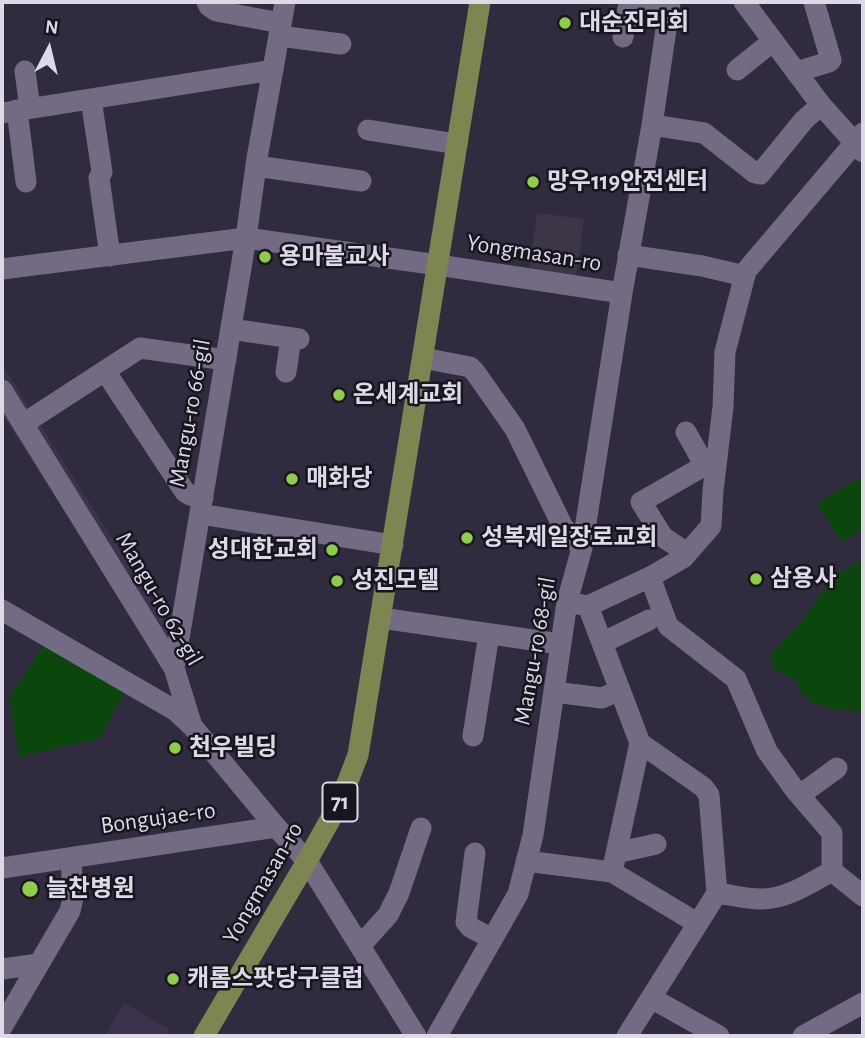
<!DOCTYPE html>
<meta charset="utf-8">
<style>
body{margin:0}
#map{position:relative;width:865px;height:1038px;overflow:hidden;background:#312b3f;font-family:"Alegreya Sans",sans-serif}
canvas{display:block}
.frame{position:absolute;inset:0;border:4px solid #ddd9e7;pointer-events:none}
.north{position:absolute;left:14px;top:14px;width:70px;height:70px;-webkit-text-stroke:5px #18151f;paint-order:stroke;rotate:7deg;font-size:19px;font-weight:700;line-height:28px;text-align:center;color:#ddd9e7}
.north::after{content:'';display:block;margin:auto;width:24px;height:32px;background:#ddd9e7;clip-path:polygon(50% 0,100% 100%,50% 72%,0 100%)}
</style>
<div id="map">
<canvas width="865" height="1038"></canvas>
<div class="frame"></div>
<div class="north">N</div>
</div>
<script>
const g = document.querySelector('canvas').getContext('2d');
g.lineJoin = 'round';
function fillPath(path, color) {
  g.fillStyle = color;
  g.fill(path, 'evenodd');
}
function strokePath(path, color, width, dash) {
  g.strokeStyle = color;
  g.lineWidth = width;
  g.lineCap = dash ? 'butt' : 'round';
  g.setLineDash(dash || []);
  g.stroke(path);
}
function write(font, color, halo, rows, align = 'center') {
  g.font = font + ' "Alegreya Sans","Noto Sans KR",sans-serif';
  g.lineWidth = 5;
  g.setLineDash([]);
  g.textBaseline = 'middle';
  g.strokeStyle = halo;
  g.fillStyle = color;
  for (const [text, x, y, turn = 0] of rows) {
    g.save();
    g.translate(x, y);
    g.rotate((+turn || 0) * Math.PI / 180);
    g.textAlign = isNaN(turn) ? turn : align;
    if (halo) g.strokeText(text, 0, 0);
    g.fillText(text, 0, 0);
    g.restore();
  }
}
fillPath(new Path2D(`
 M2 364 182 649 161 662 2 414Z
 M124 1003 169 1029 165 1036H104Z`), '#3b334d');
fillPath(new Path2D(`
 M537 213 584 219 576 276 529 270Z`), '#3c3647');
fillPath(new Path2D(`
 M863 475V529L842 542 817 504Z
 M863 559V713C846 708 814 710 803 695 800 690 797 684 795 679L774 670 771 654 802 621 832 577Z
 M45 643 125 691 100 738 19 757 9 698Z`), '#0b470d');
strokePath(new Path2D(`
 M207 2 209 6 216 11 281 23
 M744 2 821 105 863 152
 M279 36 341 44
 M623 37 628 8 668 16
 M737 70 773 41
 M25 71 30 108
 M796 72 829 62 831 60 814 2
 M91 99 102 172 99 178 110 256
 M17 110 26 182
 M2 113 273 70
 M652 125 704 133 755 173 760 174 804 120 821 105
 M368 130 457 144
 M863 133 746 271 725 352 723 407 713 491 711 526 683 558 650 577 668 626 736 679 767 751 795 790 832 833V871L863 896
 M256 166 361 181
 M628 255 702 266 745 276
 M2 269 246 238 438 265 622 293
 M231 329 299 339
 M423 358 470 367 475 372 515 429 563 527 582 548
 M105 371 185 492 190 495 203 498
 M286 372 291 338
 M2 390 174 668 192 726 276 827 307 861 416 1036
 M23 424 140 348 226 360
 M686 432 705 466
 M200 514 393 545
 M687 553 663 537 641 502 716 459
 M567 602 588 606 640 743 703 787 709 795 717 893 627 1036
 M588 606 650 577
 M2 610 176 711 192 726
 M381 618 560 644
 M602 643 649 620
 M174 668 246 238 257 158 285 2
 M554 692 602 698 620 690
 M473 736 489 634
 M800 795 837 768
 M475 853 466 922 470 927 492 939
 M616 853 656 844
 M526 861 612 872 697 923
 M2 868 276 827
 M612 872 640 743
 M717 893C731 895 746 899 761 899 786 899 811 883 832 871
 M360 946 388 915 399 893 421 828
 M2 969 39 964
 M651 998 719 1036
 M2 1027 70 911 73 898 71 858
 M437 1036 518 894 533 835 567 602 582 548 622 293 652 125 670 2
 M803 1036 863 1003`), '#726b83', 21);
strokePath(new Path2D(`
 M204 1036 307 861 340 802 358 755 480 2`), '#7f8550', 21);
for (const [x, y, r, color] of [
 [565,23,7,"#8cce45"],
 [533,182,7,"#8cce45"],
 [265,257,7,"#8cce45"],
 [339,395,7,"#8cce45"],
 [292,479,7,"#8cce45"],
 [467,538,7,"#8cce45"],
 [332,550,7,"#8cce45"],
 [756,579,7,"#8cce45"],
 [337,581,7,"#8cce45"],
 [175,748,7,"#8cce45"],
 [30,889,9,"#8cce45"],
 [173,979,7,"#8cce45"]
]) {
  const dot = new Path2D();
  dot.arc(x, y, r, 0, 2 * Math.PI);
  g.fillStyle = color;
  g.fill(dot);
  strokePath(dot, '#18151f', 2.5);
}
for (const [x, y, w] of [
 [340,802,35]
]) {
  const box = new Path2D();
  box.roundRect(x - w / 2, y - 19.5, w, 39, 5);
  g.fillStyle = '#18151f';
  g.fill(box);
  strokePath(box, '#ddd9e7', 2);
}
write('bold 23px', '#ddd9e7', null, [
 ["71",340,802]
]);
write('bold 24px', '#ddd9e7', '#18151f', [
 ["대순진리회",579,23],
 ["망우119안전센터",547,182],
 ["용마불교사",279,257],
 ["온세계교회",353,395],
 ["매화당",306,479],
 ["성복제일장로교회",481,538],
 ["성대한교회",318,550,"right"],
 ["삼용사",770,579],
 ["성진모텔",351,581],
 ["천우빌딩",189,748],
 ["늘찬병원",46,889],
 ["캐롬스팟당구클럽",187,979]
], 'left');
write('24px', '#ddd9e7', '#18151f', [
 ["Yongmasan-ro",534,253,9],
 ["Mangu-ro 66-gil",190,413,-80],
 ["Mangu-ro 62-gil",159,599,60],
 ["Mangu-ro 68-gil",535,651,-80],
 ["Bongujae-ro",158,818,-8],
 ["Yongmasan-ro",263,883,-60]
]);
</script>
